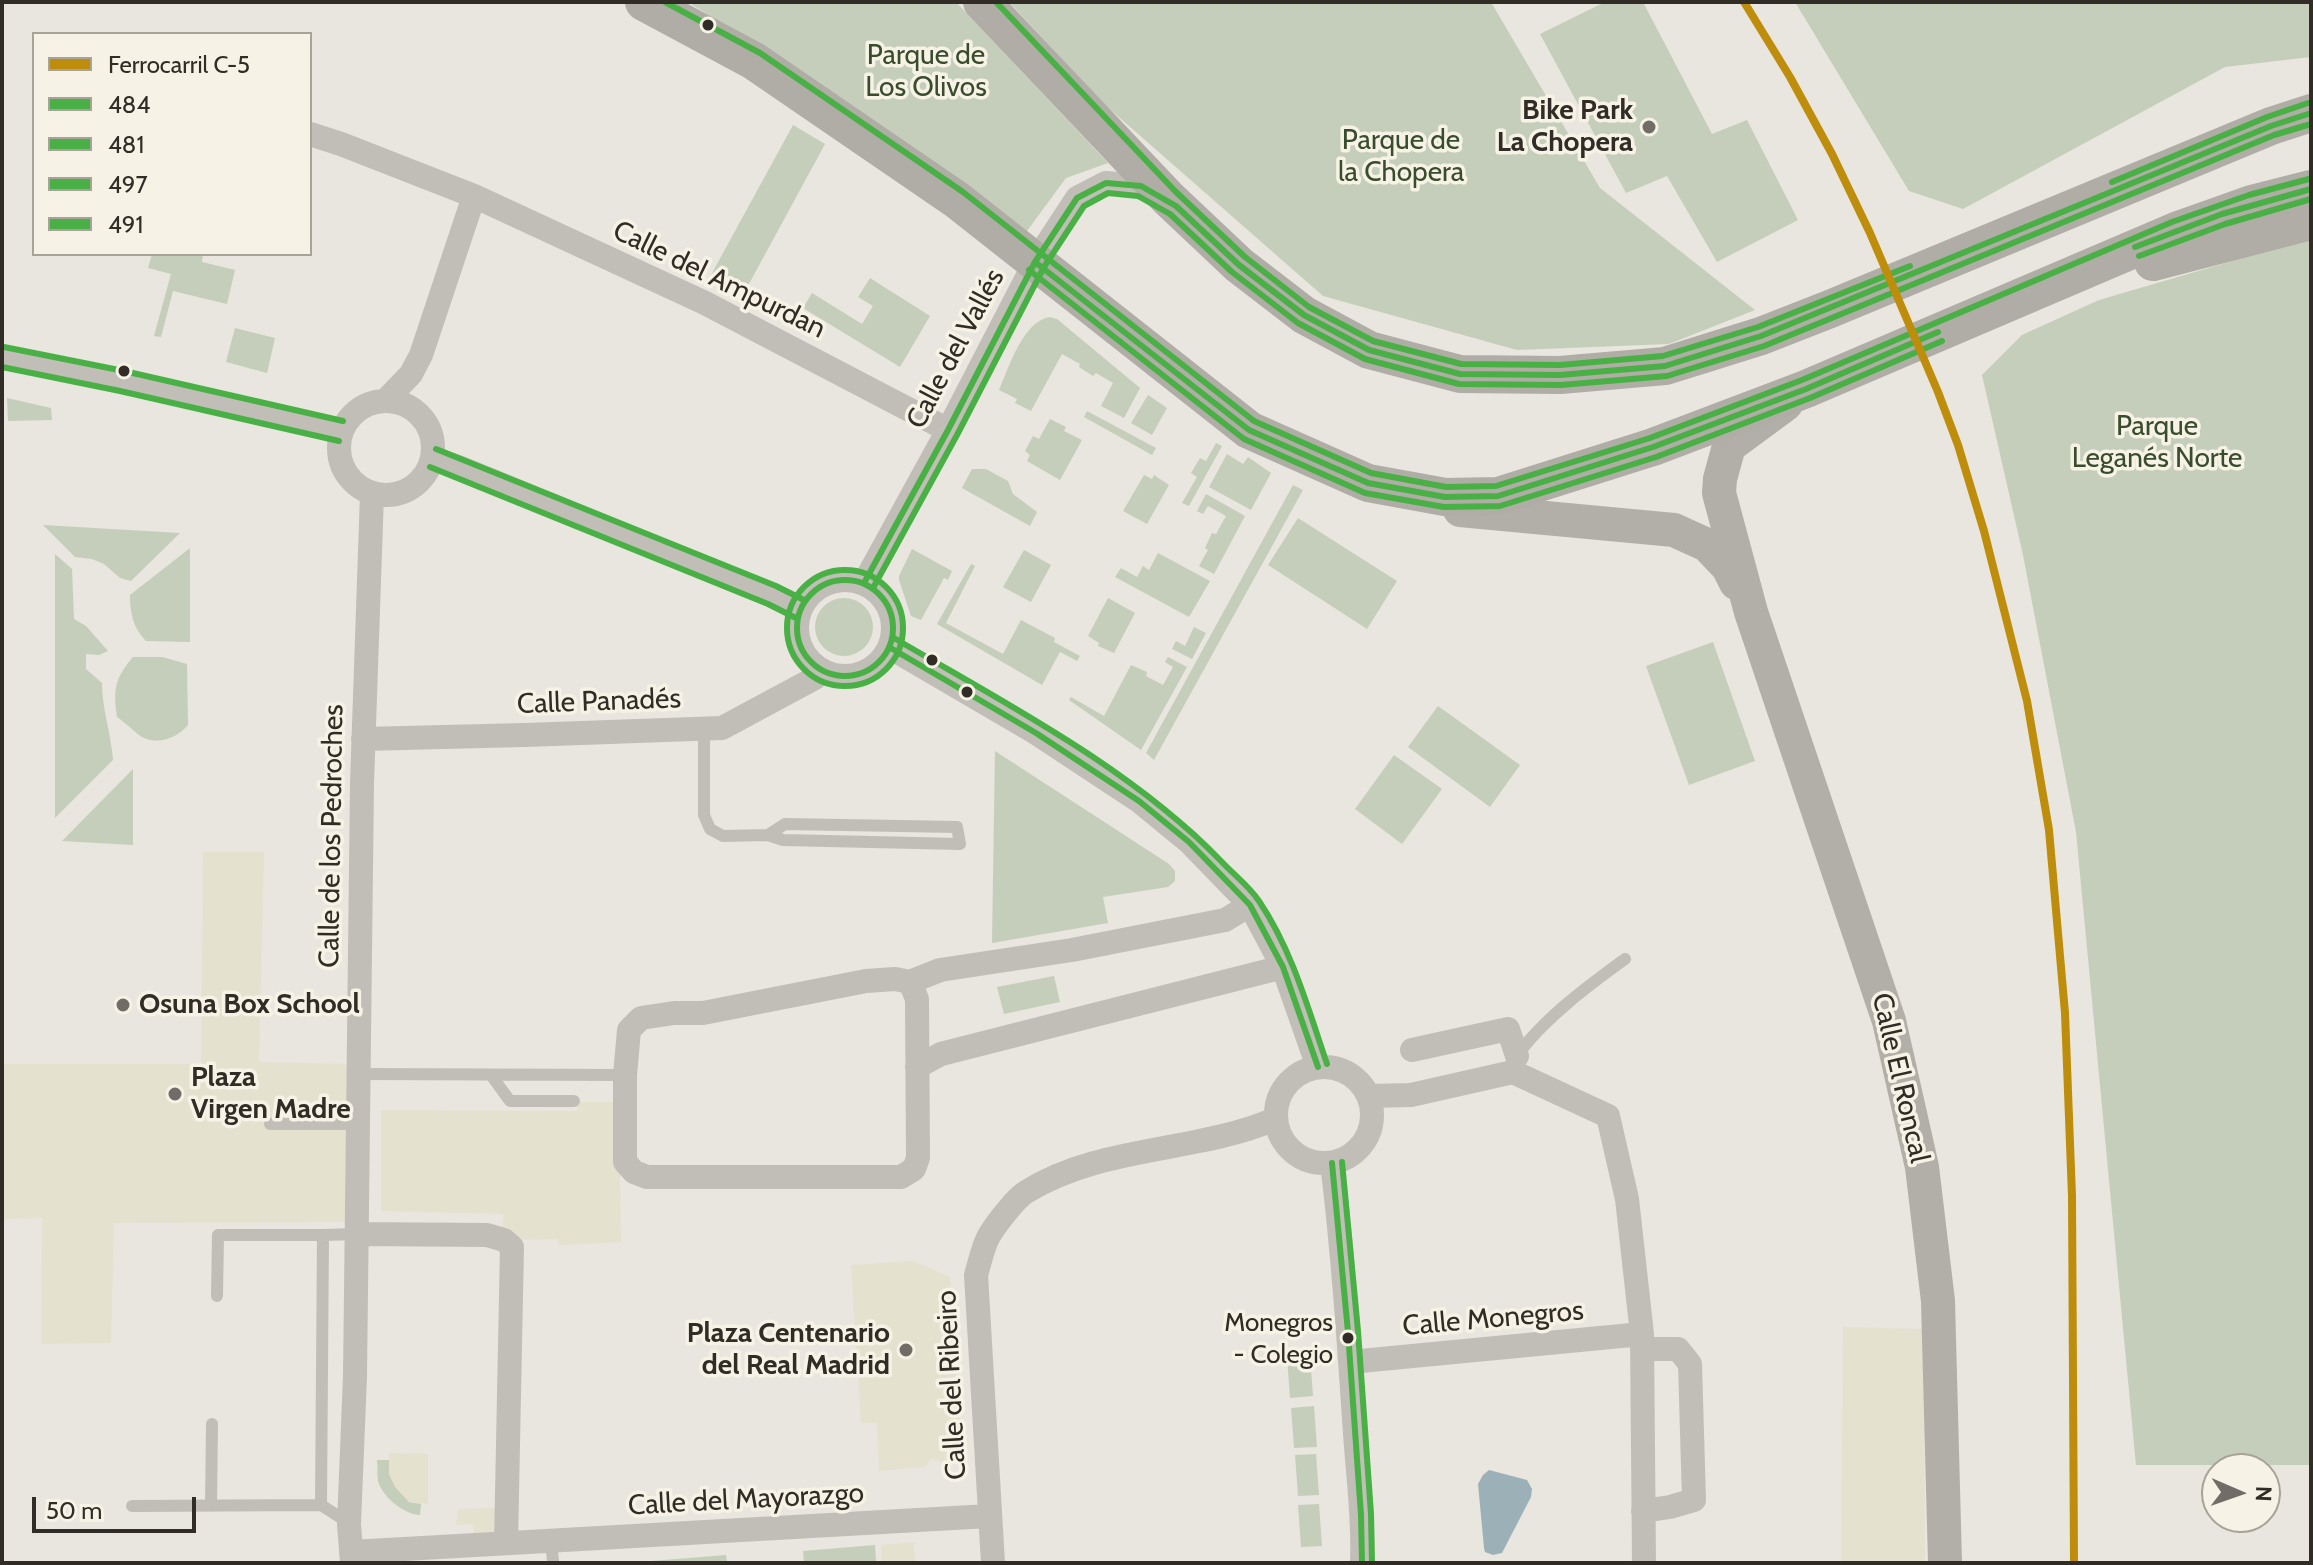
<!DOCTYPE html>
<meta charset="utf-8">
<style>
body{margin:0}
#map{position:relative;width:2313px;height:1565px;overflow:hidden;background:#e8e6de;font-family:Cabin,sans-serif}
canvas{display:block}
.frame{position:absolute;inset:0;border:4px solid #312c26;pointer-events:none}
.legend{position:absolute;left:32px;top:32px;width:280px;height:224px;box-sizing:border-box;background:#f6f2e5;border:2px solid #a7a399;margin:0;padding:10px 14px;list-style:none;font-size:24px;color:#312c26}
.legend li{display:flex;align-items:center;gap:16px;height:40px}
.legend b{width:40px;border:2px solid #a7a399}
.north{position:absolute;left:2201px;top:1453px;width:80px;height:80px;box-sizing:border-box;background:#f6f2e5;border:2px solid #a7a399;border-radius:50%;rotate:92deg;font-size:22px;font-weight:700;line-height:32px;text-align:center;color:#312c26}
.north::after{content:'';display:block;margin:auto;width:28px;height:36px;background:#716d66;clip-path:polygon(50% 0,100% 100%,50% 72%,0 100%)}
.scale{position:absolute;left:32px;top:1497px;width:164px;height:36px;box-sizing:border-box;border:4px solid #312c26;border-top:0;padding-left:10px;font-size:24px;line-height:28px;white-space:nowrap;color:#312c26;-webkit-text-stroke:6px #f6f2e5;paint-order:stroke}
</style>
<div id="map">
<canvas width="2313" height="1565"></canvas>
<div class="frame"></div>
<ul class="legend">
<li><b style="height:10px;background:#be8d0b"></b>Ferrocarril C-5</li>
<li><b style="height:10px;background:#49b045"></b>484</li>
<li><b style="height:10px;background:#49b045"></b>481</li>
<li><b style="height:10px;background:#49b045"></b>497</li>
<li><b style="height:10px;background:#49b045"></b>491</li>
</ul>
<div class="north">N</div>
<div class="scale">50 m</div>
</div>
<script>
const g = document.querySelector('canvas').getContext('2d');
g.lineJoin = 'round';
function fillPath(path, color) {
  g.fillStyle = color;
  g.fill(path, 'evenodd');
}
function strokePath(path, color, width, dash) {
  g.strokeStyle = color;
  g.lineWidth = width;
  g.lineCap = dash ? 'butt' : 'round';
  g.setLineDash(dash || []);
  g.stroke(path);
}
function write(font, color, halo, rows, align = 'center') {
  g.font = font + ' Cabin,sans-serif';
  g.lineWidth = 7;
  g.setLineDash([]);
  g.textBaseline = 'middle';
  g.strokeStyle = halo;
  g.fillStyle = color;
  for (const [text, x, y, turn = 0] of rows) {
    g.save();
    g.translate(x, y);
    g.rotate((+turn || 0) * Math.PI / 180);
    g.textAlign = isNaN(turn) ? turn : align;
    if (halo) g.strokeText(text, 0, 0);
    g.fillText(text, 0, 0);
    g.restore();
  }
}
fillPath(new Path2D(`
 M688 2H956L1108 163 1066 178 1027 231 851 105Z
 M1009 2H1491L1600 188 1755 310 1669 344 1517 350 1323 296 1105 105Z
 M1605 2H1643L1712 134 1747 120 1798 220 1717 262 1667 176 1626 193 1540 34Z
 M1795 2H2311V57L2225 67 1963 209 1909 191Z
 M793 125 825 144 744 293 711 275Z
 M2311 238V1465H2136L2076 832 2023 555 1982 375 2022 335 2099 300Z
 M152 254H203L202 262 235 270 227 304 173 291 161 337 154 336 171 274 148 268Z
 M870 278 930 316 900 367 803 308 812 293 862 324 873 306 858 297Z
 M1049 317 1057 319 1140 388 1124 418 1101 406 1113 383 1096 373 1093 376 1079 367 1080 364 1062 354 1031 411 1015 403 1017 399 999 390C1009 367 1023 322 1049 317Z
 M235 328 275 338 267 373 226 362Z
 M1148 395 1167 408 1152 435 1131 423Z
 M7 398 51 408 52 420 8 421Z
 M1087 411 1156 448 1152 455 1084 417Z
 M1050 419 1066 427 1064 431 1082 440 1060 480 1027 461 1030 455 1025 451 1033 436 1039 439Z
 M1216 443 1222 446 1189 506 1182 503 1197 477 1191 473 1200 458 1206 461Z
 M1227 454 1243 464 1248 457 1271 473 1251 510 1209 487Z
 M972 469H986L1008 481 1013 494 1037 512 1030 526 962 488Z
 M1144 475 1152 479 1154 475 1169 485 1147 524 1123 511Z
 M1293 485 1303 490 1154 760 1146 753Z
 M1206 494 1245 516 1214 574 1199 566 1208 550 1205 548 1212 533 1216 534 1226 516 1208 506 1203 514 1197 511Z
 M1298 518 1397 581 1367 629 1268 565Z
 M43 525 180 533 131 581 120 578 104 564 92 559 75 557Z
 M190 548V642L146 641C133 628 130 613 130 595Z
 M912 549 952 571 948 580 944 578 921 620 911 616 899 580V576Z
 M1024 550 1051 565 1031 602 1003 587Z
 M1158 553 1210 581 1189 617 1115 577 1121 568 1137 577 1143 566 1149 570Z
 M55 554 72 569 74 619 86 626 108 651 99 655 86 654V669L102 683C102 709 111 734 113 760L55 818Z
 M971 564 975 566 946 623 1003 654 1021 620 1055 638 1054 642 1080 656 1077 661 1060 652 1042 685 937 624Z
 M1108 598 1135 613 1114 653 1098 646 1099 643 1088 636Z
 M815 627a29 29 0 1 1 58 0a29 29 0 1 1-58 0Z
 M1194 627 1206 633 1192 659 1172 649 1176 641 1185 646Z
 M1713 642 1755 761 1689 785 1646 666Z
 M133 657H162L187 664 188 725C178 737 160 745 144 738 137 735 125 722 117 717 113 689 115 678 133 657Z
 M1168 657 1187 667 1141 750 1069 700 1071 697 1104 716 1131 665 1147 672 1146 676 1163 685 1173 667 1165 662Z
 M1438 706 1520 765 1490 807 1408 747Z
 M995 751 1169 864 1175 871V881L1168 887 1103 897 1108 923 992 943Z
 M1394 755 1442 789 1402 844 1355 809Z
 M133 769V845L62 841Z
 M1054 976 1060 1002 1004 1014 997 987Z
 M1310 1355 1313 1396 1290 1398 1287 1357Z
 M1314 1406 1317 1447 1294 1448 1291 1408Z
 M1316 1454 1319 1495 1298 1496 1295 1455Z
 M377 1460H389V1474L409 1502 421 1504 420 1515C404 1514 383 1498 378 1481 377 1475 378 1467 377 1460Z
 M1319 1504 1322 1546 1301 1547 1298 1505Z
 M875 1545 876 1563H804L803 1551Z
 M726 1555 727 1563H626Z`), '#c5ceba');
fillPath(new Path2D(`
 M203 852H264L259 1062 348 1064V1222L114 1223 111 1343 41 1344 42 1218 2 1219V1064H201Z
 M578 1102H619L621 1242 559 1245 558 1239 524 1240 502 1229 504 1214 381 1211V1110L577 1111Z
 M913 1261 950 1277 962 1450 950 1464 931 1459 925 1467 879 1471 877 1423H861L851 1265Z
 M1843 1327 1924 1329 1925 1563H1841Z
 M389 1453 428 1454V1504L409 1502 395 1487 389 1474Z
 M499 1508 497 1534H474L473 1524 456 1525 458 1509Z
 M914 1542 915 1563H882L881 1545Z`), '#e5e1cf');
fillPath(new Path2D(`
 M1489 1470 1527 1480 1532 1489 1531 1497 1502 1553 1493 1555 1485 1552 1484 1548 1478 1484 1483 1475Z`), '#9cb1b7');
strokePath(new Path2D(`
 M704 728V815L710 829 723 836 768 835 783 840 960 844 957 827 785 824 768 835
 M1516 1057C1542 1020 1589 985 1625 959
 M358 1074 625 1075
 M491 1075 510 1101H574
 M270 1124H357
 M217 1296 218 1235H323
 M132 1506 321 1505
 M211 1506 212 1424
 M349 1523 321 1505 323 1235 356 1234
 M551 1542 553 1561`), '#c1beb7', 12);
strokePath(new Path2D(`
 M310 134 341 144 474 196 705 303 948 430
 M2 357 122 381 341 431
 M386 400 411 374 421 355 474 196
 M339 448a47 47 0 1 1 94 0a47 47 0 1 1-94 0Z
 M433 458 461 468 772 595 800 609
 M797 628a48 48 0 1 1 96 0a48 48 0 1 1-96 0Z
 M864 583 948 430 1035 262 1077 198 1106 183 1141 186 1160 197
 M889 647 1036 733 1139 801 1189 842 1250 905 1283 967 1318 1067
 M363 739 525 735 722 728 815 678 820 670
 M895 979 910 982 917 999 918 1158 914 1169 901 1177H647L634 1172 625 1162V1075L629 1030 641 1018 674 1013H703L866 981Z
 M910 982 940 970 1072 950 1225 920 1250 905
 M1412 1050 1508 1029 1517 1056
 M1276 1115a48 48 0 1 1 96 0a48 48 0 1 1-96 0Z
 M917 1067 941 1054 1283 967
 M1369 1096 1411 1095 1513 1072 1608 1116 1627 1199 1642 1334 1644 1563
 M1332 1163C1343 1253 1349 1343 1355 1434 1358 1477 1364 1520 1362 1563
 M356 1234 487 1235 504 1240 512 1247 506 1543
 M1642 1349H1678L1690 1364 1694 1500 1670 1507 1643 1511
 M1350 1362 1642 1334
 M351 1552 989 1516
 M352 1563 349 1524 355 1376 362 783 372 494
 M993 1563 976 1275C980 1262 983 1245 990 1234 997 1223 1016 1198 1026 1192 1101 1145 1196 1153 1275 1119`), '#c1beb7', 24);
strokePath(new Path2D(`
 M1786 404 1729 446 1720 479 1719 493 1751 612 1889 1021 1922 1167 1938 1301 1945 1563
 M1460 510 1674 530 1707 545 1728 567 1736 583`), '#b2afa8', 34);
strokePath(new Path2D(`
 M644 2 754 61 957 200 1249 430 1368 483 1445 497 1498 496 1653 447 1806 389 2176 231 2252 204 2311 189
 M982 2 1168 198 1239 265 1304 315 1369 350 1460 374 1560 375 1665 366 1761 336 1830 309 2271 126 2311 113
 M2153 262 2311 221`), '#b0aca6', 38);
strokePath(new Path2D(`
 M2135 247 2222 214 2311 189
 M1035 262 1249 430 1368 483 1445 497 1498 496 1653 447 1806 389 1938 332
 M797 628a48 48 0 1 1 96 0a48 48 0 1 1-96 0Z
 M864 583 948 430 1035 262 1077 198 1106 183 1141 186 1176 206 1239 265 1304 315 1369 350 1460 374 1560 375 1665 366 1761 336 2271 126 2311 113
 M889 647 1036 733 1139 801 1189 842 1250 905 1283 967 1318 1067
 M1332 1163 1348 1332 1361 1515 1362 1563`), '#49b045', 6);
strokePath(new Path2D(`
 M2139 256 2225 224 2311 199
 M1029 270 1244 439 1365 493 1444 507 1500 506 1656 457 1810 398 1942 341
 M2 367 120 391 339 441
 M430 467 768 604 796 618
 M787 628a58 58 0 1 1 116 0a58 58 0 1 1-116 0Z
 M873 588 957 435 1044 267 1084 206 1108 193 1138 196 1170 214 1232 272 1298 323 1365 359 1459 384 1561 385 1667 376 1764 346 2274 135 2311 124`), '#49b045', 6);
strokePath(new Path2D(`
 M4 347 124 371 343 421
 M436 449 776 586 804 600
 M894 638C1006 704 1130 767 1221 861 1233 874 1249 886 1259 901 1292 950 1308 1008 1327 1064
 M1342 1162 1358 1331 1371 1514 1372 1563`), '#49b045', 6);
strokePath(new Path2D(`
 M665 2 760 53 963 192 1254 421 1371 473 1446 487 1496 486 1650 438 1802 380 2172 222 2249 195 2309 179
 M996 2 1175 191 1245 257 1309 307 1373 341 1461 364 1560 365 1663 356 1758 327 1910 266
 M2112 182 2267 117 2308 103`), '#49b045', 6);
strokePath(new Path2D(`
 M1744 2 1790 77 1832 154 1870 233 1938 392 1958 445 1984 531 2027 701 2049 830 2065 1013 2072 1196 2074 1563`), '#be8d0b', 8);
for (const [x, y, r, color] of [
 [708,25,7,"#312c26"],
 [1649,127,8,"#716d66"],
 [124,371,7,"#312c26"],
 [932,660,7,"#312c26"],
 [967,692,7,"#312c26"],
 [123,1005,8,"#716d66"],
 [175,1094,8,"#716d66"],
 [1348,1338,7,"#312c26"],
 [906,1350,8,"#716d66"]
]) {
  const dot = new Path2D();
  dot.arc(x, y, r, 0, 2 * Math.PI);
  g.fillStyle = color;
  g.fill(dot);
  strokePath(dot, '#f6f2e5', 3);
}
write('26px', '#312c26', '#f6f2e5', [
 ["Monegros",1333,1323],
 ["- Colegio",1333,1355]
], 'right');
write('28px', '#394c2e', '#f6f2e5', [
 ["Parque de",926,56],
 ["Los Olivos",926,88],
 ["Parque de",1401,141],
 ["la Chopera",1401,173],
 ["Parque",2157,427],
 ["Leganés Norte",2157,459]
]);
write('bold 28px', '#312c26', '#f6f2e5', [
 ["Bike Park",1633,111],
 ["La Chopera",1633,143],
 ["Osuna Box School",139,1005,"left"],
 ["Plaza",191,1078,"left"],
 ["Virgen Madre",191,1110,"left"],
 ["Plaza Centenario",890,1334],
 ["del Real Madrid",890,1366]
], 'right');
write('28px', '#312c26', '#f6f2e5', [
 ["Calle del Ampurdan",719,280,26],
 ["Calle del Vallés",956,349,-62],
 ["Calle Panadés",599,702,-2],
 ["Calle de los Pedroches",332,836,-89],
 ["Calle El Roncal",1900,1078,77],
 ["Calle Monegros",1493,1319,-5],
 ["Calle del Ribeiro",952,1385,-93],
 ["Calle del Mayorazgo",746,1500,-3]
]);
</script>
